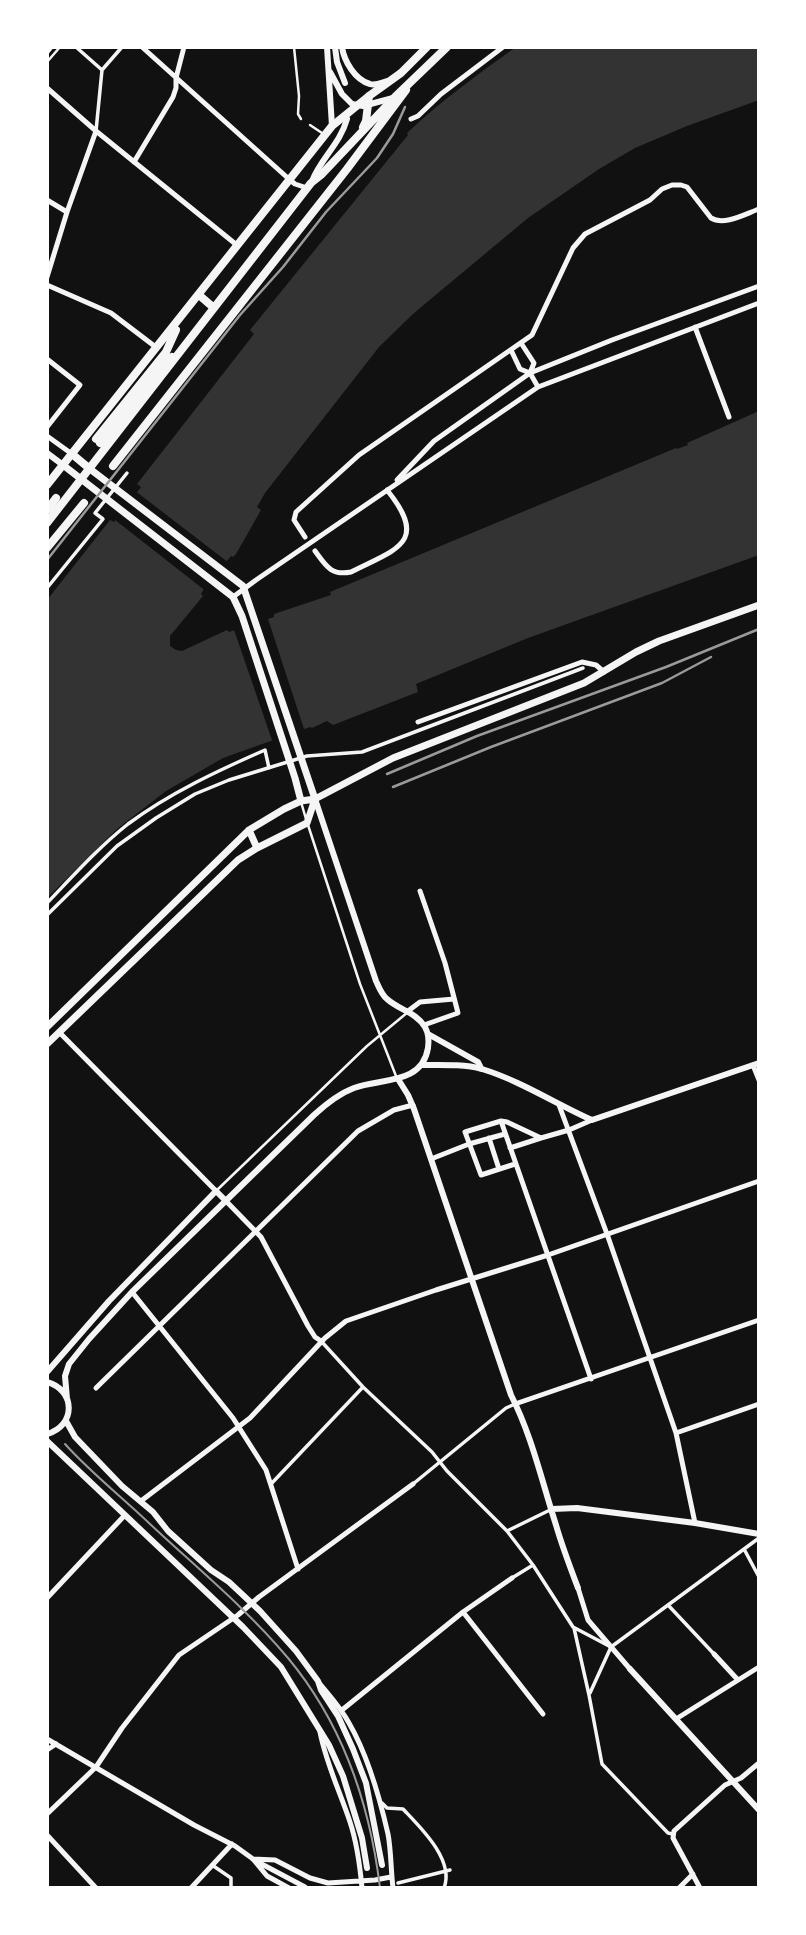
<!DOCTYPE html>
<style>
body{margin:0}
#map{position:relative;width:806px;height:1935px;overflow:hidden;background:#111;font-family:Figtree,sans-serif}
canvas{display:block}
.frame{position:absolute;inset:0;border:49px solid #fff;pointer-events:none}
</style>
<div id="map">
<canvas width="806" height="1935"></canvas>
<div class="frame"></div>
</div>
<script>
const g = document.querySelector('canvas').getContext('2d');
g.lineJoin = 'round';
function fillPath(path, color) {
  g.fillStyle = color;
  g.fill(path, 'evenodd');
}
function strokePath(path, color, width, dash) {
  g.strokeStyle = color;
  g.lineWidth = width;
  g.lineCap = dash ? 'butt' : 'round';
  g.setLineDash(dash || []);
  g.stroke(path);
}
fillPath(new Path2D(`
 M516 47H759V100L687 126 635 148 599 169 528 218 414 313 379 347 265 493 257 507 261 510 236 554 233 557 231 556 204 589 201 594 203 596 170 636V646L176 650 182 651 227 630 229 632 274 617V614L331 595 330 592 676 448 677 449 688 445 687 443 759 411V555L528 638 416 684 418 692 333 725 327 721 312 728 310 727 223 758 166 791 117 829 47 898V600L110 520 114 522 141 487 137 484 254 334 250 330 408 135 407 133C441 101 478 74 516 47Z`), '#333');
fillPath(new Path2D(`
 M134 490 229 563 207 592 110 516 113 518Z
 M267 616 305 732 273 743 233 627Z`), '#111');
strokePath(new Path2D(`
 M294 47 299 96 298 114 301 119
 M47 62 60 47
 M310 125 322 133
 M301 802 306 819
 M308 825 360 984 396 1076
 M216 1191 367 1046 408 1012`), '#f5f5f5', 2.5);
strokePath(new Path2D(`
 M76 47 102 70
 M102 70 122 47
 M96 131 102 70
 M47 588 103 519 95 513 127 473
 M47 903C73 876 99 847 128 824 170 793 217 771 265 750L269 768
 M47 915 117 846 156 818 195 794 229 780 307 756 362 752 583 668
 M321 1341 363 1387 432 1452 447 1471 507 1531 533 1565 573 1627 609 1646
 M271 1484 363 1387
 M413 1484 506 1408 515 1404
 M507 1531 552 1509
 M744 1549 759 1577
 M512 1578 533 1565
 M668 1605 714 1654
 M574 1628 589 1695 602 1764 668 1833 673 1834
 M590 1693 611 1647 759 1538
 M382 1803 387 1808 403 1809C420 1827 455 1860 444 1888
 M212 1865 231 1878V1888
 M398 1883 450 1870`), '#f5f5f5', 3.5);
strokePath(new Path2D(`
 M142 47 290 180 295 184 307 188
 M47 52 51 47
 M47 88 96 131 238 246
 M411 119 418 116 441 94 503 47
 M134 162 173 97 176 88V78L184 47
 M47 200 67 212
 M47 277 67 212 96 131
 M47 285 111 313 157 348
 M695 327 729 417
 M521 343 534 363 530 373
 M511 350 520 369 530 373 538 387
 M47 359 80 385 47 427
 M47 436 72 454
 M397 480 434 441 530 373 612 340 759 286
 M305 537 294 520 296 512 359 455 532 335 573 248 585 234 650 200 662 189 672 185H681L687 187 711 218C724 226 745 214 759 209
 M315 551C326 566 331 576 351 572 396 549 430 543 387 490
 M233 597 256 580 538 387 759 303
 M418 722 582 662 596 665 604 672
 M420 891 445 963 458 1013 424 1025
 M408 1011 420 1002 454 999
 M60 1033 216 1191
 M753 1065 759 1080
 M559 1105 607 1234 676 1433 695 1523
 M501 1121 591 1379
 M489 1138 499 1169
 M510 1148 541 1138
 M431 1159 469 1144 505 1134
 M515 1164 481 1175 465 1132 501 1121 507 1122 541 1138 569 1130 592 1120
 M225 1200 261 1237 308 1326 315 1337 321 1341
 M132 1292 233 1418 266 1470 298 1569
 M96 1388 358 1131 394 1110 413 1105
 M515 1404 759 1320
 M676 1433 759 1404
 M141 1501 250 1418 325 1338 346 1321 436 1290 548 1255 759 1181
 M578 1588 588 1620 630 1669
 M47 1598 125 1515
 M463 1612 543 1714
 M714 1654 738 1680
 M320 1684C330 1696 341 1708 349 1723 367 1754 380 1799 388 1834 391 1849 391 1872 393 1888
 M342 1710 463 1612 512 1578
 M676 1719 759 1667
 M320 1732C326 1763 340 1792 350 1822 357 1843 360 1866 362 1888
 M47 1739 194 1825 235 1846 253 1859 267 1876 289 1888
 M47 1750 56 1744
 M47 1814 96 1767 122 1728 179 1655 238 1615 259 1597 413 1484
 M47 1835 96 1888
 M253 1859 275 1860 310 1878 328 1883 375 1880 391 1877
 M256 1861 305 1887
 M191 1888 232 1844
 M679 1888 693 1874
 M700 1888 673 1838 674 1831 725 1785 741 1778 759 1763`), '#f5f5f5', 5);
strokePath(new Path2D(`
 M327 47 332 126
 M335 47 337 62 345 83
 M342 47C344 61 355 80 370 84 376 86 383 82 388 81
 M330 72 342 94 352 104 363 106 393 98
 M312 181C321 158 340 144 347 119
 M47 453 63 465
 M428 1034 478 1062 481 1068
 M422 1065C442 1065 464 1064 482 1069 521 1081 556 1104 592 1120L759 1063
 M398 1079 408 1095 414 1109 511 1395C532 1436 542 1482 556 1525 562 1546 570 1567 578 1588
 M47 1372 109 1301 216 1191 225 1200
 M47 1382C76 1390 76 1426 47 1434
 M67 1399 65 1376 69 1364 89 1339 132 1292 314 1115C326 1104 338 1094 354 1088 381 1078 422 1085 428 1048 429 1041 429 1034 425 1027 416 1012 399 1010 387 999 381 994 379 987 376 981L315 799
 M66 1421 75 1437 122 1486 153 1512 168 1531 211 1570 229 1582 260 1611 296 1651 318 1681 321 1690 338 1716 353 1749 366 1783 382 1865
 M47 1441 243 1627 281 1667 329 1745 343 1776 362 1838 367 1868
 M552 1509 577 1508 695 1523 759 1534
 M630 1669 759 1810`), '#f5f5f5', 6);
strokePath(new Path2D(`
 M63 465 233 597 242 616 295 778 301 801
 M90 469 243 586 315 799
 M249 830 257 848
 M47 1027 249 830 284 809 301 801 315 799 393 758 584 683 636 652 659 641 759 605
 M47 1044 238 860 257 848 307 823 315 799`), '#f5f5f5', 7);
strokePath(new Path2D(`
 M363 127 366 121 369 96
 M199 295 214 308
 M96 439 166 352 176 330
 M100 443 172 357
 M72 454 90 469
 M113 466 347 169 406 90
 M47 485 332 126 369 96 401 73 427 47
 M47 510 56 498
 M47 523 311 183 321 175 395 97 447 47
 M47 548 84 503`), '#f5f5f5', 8);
strokePath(new Path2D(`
 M65 1444C91 1473 122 1497 150 1524 197 1568 247 1609 288 1658 342 1723 370 1805 380 1888`), '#9a9a9a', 2);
strokePath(new Path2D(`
 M47 560 240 315 283 267 326 212 377 158 393 134 405 107
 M387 774 477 736 666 667 759 629
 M393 787 491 747 662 683 711 657`), '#9a9a9a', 2.5);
</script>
